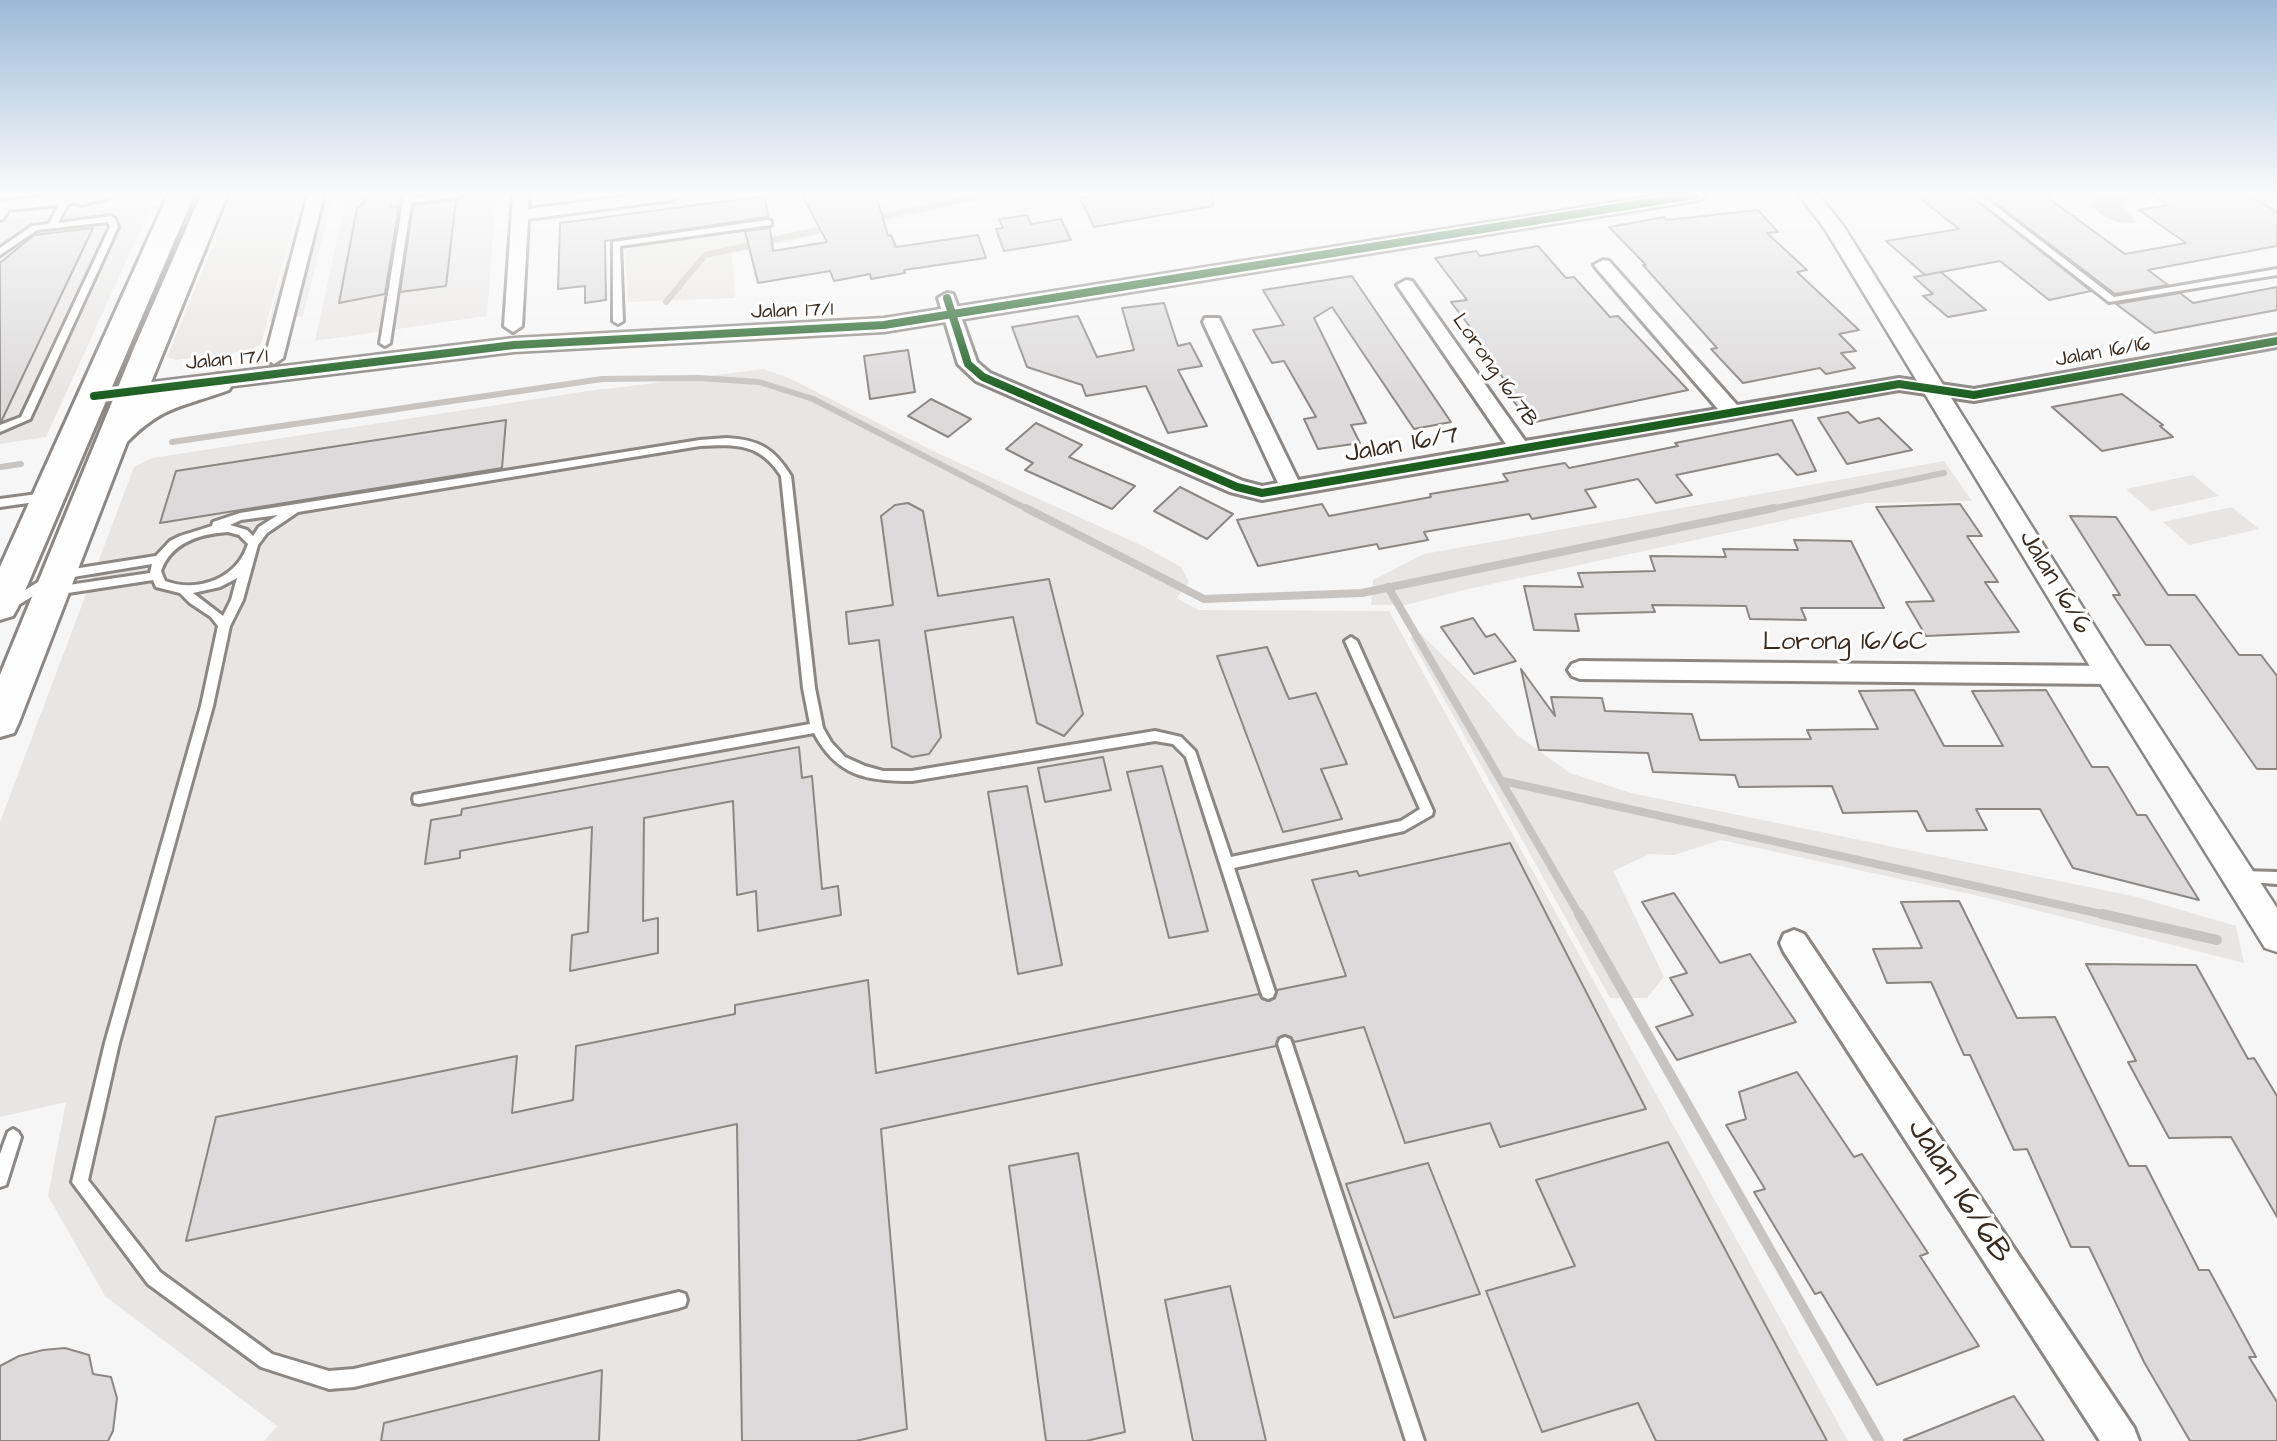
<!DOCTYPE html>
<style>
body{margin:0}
canvas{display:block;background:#f7f6f6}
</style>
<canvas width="2277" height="1441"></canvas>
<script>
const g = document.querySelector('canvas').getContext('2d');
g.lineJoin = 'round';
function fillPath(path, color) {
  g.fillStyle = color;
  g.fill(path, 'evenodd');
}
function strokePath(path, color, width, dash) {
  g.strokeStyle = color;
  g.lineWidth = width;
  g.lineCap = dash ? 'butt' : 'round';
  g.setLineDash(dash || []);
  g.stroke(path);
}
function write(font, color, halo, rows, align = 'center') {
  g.font = font + ' "Architects Daughter",sans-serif';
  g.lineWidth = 6;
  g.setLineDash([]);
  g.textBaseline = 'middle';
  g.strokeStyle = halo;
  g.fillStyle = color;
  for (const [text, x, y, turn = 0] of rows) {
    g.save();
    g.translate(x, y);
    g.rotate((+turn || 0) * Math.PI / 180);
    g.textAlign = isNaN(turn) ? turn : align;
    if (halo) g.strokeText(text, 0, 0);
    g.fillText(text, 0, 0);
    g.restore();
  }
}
fillPath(new Path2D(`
 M304 195H333L303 316 269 321Z
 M347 195H496L487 316 315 341Z
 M139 206 149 211 46 437 0 444V220Z
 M696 386 808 408 1199 610 1389 611 1848 1441H264L277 1426 105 1296 48 1196 66 1102 0 1117V822L134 467 152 458 601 389Z`), '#e8e6e5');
fillPath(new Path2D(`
 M233 195H301L261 344 251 350 176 360 167 357Z
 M967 195H1003L732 254 735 298 628 302 625 251 634 245 768 226 771 236Z
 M475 291 472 311 415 319 418 299Z
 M763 369 789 378 933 451 1145 547 1181 567 1189 582 1170 607 1137 601 1092 581 1019 525 935 492 898 462C882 463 865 465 848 465 812 463 766 423 744 396L692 390 582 408 572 406 576 393Z
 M1944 461 1972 501 1866 503 1464 590 1406 605H1371L1373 580 1424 554Z
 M738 465 753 473 769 707 402 771 257 784 318 528Z
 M2193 475 2219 496 2151 511 2126 489Z
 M2232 507 2259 529 2189 545 2163 522Z
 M1421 634 1475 687 1517 735 1570 773 1631 793 2137 897 2236 926 2244 963 1992 899 1721 840 1674 855 1650 854 1613 871 1664 977 1647 998H1610L1410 638Z
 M136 797 82 970 0 986V891L28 816Z
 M409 805 399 885 245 917 262 834Z
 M56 997 34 1075 0 1083V1009Z`), '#e8e6e4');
fillPath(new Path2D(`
 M2101 195H2123L2131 200 2121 207 2136 221 2134 223C2118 224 2100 218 2091 204Z`), '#c8c4c1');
strokePath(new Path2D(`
 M875 218 985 195
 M666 302 705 255 828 228
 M172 442 602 379 699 378 759 382 813 399 1029 510
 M0 467 21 464
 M1766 510 1944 473`), '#c8c4c1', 6);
strokePath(new Path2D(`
 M1026 508 1204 599 1362 593 1774 508
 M1388 587 1580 916
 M1503 781 2110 916`), '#c8c4c1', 8);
strokePath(new Path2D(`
 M1579 914 1879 1441
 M2102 914 2217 940`), '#c8c4c1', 10);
const building = new Path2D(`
 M365 195H392L390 208 399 206 385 294 339 303 357 208 364 203Z
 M802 195H876L888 236 891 235 896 247 978 235 986 258 904 270 905 273 871 279 870 274 834 281 830 271 758 283 745 231 770 228 773 251 827 242Z
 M1103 195H1212L1213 206 1094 227 1080 198Z
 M1916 195H1970L2091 291 2049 300 2000 261 1925 275 1886 241 1959 229Z
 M1985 195H2044L2125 254 2186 243 2139 210 2168 205 2152 195H2250L2277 212V246L2148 270 2168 285 2115 294Z
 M765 196 768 217 605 241 606 300 585 303V286L558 289 560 223Z
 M456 200 446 286 400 292 413 205Z
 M1758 210 1778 232 1767 233 1807 270 1797 272 1859 330 1839 334 1856 351 1841 353 1855 368 1826 374 1820 368 1743 383 1711 349 1717 348 1643 265H1646L1609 227 1664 217 1666 220Z
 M1027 215 1031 224 1061 219 1071 240 1004 251 996 229 1003 228 999 219Z
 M93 228 1 422H0V263L34 235Z
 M1538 246 1566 278 1574 277 1610 317 1618 316 1688 390 1530 423 1503 387 1509 386 1476 341 1480 340 1451 302 1467 300 1435 258 1476 251 1480 256Z
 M1941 272 1986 310 1948 317 1923 296 1933 294 1914 277Z
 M1352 276 1394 338 1451 422 1414 429 1332 307 1314 318 1366 423 1351 425 1360 443 1318 449 1304 419 1316 417 1284 361 1272 363 1253 330 1284 325 1263 290Z
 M2277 287V310L2155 333 2116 304 2180 293 2193 303Z
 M1164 303 1178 346 1190 343 1202 366 1178 370 1207 426 1168 433 1146 386 1086 396 1082 385 1027 367 1012 327 1078 316 1097 357 1134 350 1122 308Z
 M908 350 915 392 870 399 864 356Z
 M2122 394 2163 425 2160 426 2173 437 2102 451 2052 407Z
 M931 399 971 419 948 437 908 416Z
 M1848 412 1859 423 1879 418 1912 450 1847 464 1818 418Z
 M506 420 502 468 160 523 176 471Z
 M1792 420 1816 471 1797 475 1778 454 1676 475 1692 495 1656 503 1638 479 1585 490 1596 507 1532 519 1529 514 1424 532 1428 540 1379 549 1377 544 1258 566 1237 520 1322 504 1329 516 1431 497 1430 494 1508 481 1503 474 1565 463 1569 468 1678 446 1675 443Z
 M1036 423 1082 445 1069 457 1135 486 1112 509 1025 470 1033 463 1006 449Z
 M1180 487 1233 514 1207 539 1154 511Z
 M908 503 923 511 938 596 1049 579 1083 714 1064 736 1037 723 1013 617 925 631 941 737 929 754 912 757 892 747 879 640 849 644 846 612 893 605 881 516 895 505Z
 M1960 504 1982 536H1967L1998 582H1985L2019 632 1926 636 1906 602 1934 601 1876 507Z
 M2070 516 2116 517 2168 595H2195L2239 655H2261L2277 676V769H2257L2170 645H2146L2113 595H2120Z
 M1794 540 1851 541 1884 608H1801L1806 620 1750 619 1746 606 1652 605 1655 612 1575 614 1579 631 1534 630 1524 586 1583 587 1578 573 1655 571 1650 556 1726 557 1723 549 1798 550Z
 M1473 618 1486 637 1495 634 1516 661 1474 674 1441 627Z
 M1267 647 1289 699 1316 693 1347 764 1321 769 1342 819 1283 832 1217 656Z
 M1521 669 1555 716 1551 697 1602 698 1605 711 1692 714 1700 740 1811 739 1807 730 1878 729 1859 691 1914 690 1944 746H2003L1972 691 2046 690 2092 767H2108L2137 815H2146L2199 900 2073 868 2040 809H1976L1987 830 1927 831 1917 811 1843 813 1832 786 1739 787 1735 775 1653 772 1648 753 1539 750Z
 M799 747 802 778 812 776 822 889 838 886 841 915 758 931 756 891 737 895 733 801 644 818 643 921 658 918V953L570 971 572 935 588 932 592 827 460 851V858L425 864 431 820 461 815 462 809Z
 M1103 757 1111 790 1045 802 1038 768Z
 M1162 766 1208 931 1169 938 1127 772Z
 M1027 786 1062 965 1018 974 988 792Z
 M1510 843 1646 1109 1500 1147 1490 1123 1405 1143 1364 1027 1294 1042 1291 1037 1284 1035 1278 1038 1276 1046 881 1129 907 1429 856 1441H742L737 1124 186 1241 216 1117 517 1056 512 1113 573 1100 576 1046 735 1014V1005L868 980 876 1073 1259 994 1262 999 1269 1001 1275 998 1277 990 1346 976 1312 880 1357 871 1359 876Z
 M1674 893 1720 963 1750 954 1796 1022 1677 1060 1656 1027 1693 1015 1670 978 1687 973 1642 902Z
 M1959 901 2017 1018 2055 1017 2129 1166H2146L2199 1270H2209L2256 1357H2249L2277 1402V1441H2190L2144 1362 2089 1247H2071L2027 1149 2014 1150 1970 1055H1964L1931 982 1887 983 1873 949 1922 948 1901 902Z
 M2086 964 2196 965 2248 1059 2254 1058 2277 1096V1217L2231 1137 2169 1138 2128 1062 2136 1061Z
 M1797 1072 1854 1157 1862 1154 1928 1253 1920 1256 1979 1346 1877 1385 1821 1292 1815 1294 1754 1192 1765 1189 1726 1125 1746 1119 1739 1092Z
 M1668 1142 1827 1441H1656L1638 1403 1542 1432 1486 1291 1575 1266 1536 1180Z
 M1078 1153 1125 1432 1086 1441H1046L1009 1166Z
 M1428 1163 1480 1294 1394 1318 1346 1184Z
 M1230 1286 1266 1441H1193L1165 1300Z
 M65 1348 89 1355 93 1374 111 1377 117 1398 113 1431 108 1441H0V1366L19 1356 43 1350Z
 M602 1370 599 1441H381L384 1423Z
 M2014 1396 2044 1441H1904V1440Z`);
fillPath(building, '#dcdada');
strokePath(building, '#8b8784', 2);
const service = new Path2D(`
 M404 195H412V198L441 195H462L458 197 411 203 390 343 385 346 380 343Z
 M1972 195H1981L2114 297 2277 269V275L2109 302Z
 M63 197 70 199 58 223 111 216 115 219 118 227 30 419 0 432V425L21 417 110 227 108 222 37 230 0 255V248L32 226 49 224Z
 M4 204 11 206 3 219 0 220V210Z
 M768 220 771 221V225L620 246 623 321 618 324 613 321V242Z
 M727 438C759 440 774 448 791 476L815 688 823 728 831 742 845 757 865 766 883 771H912L1155 731 1181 737 1195 751 1231 857 1401 821 1420 809 1345 641 1351 637 1357 641 1433 811 1432 815 1404 831 1234 868 1275 992 1273 997 1268 999 1263 997 1261 992 1186 757 1173 744 1155 741 912 781C866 781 837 776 814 733L419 804 414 803 413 799 414 795 419 794 810 724 803 688 781 476C760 443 736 444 700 446L298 512 267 533 258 545 243 600 230 626 213 706 119 1043 88 1180 160 1272 272 1354 329 1371 354 1369 679 1292 685 1294 687 1300 685 1306 679 1308 354 1387 329 1389 261 1367 148 1284 72 1182 105 1043 201 706 218 626 211 617 190 603 180 593 156 587 153 580 55 595 49 591 55 587 150 573 152 564 61 579 0 616V606L54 572 156 556 170 541 180 536 212 526 213 522 240 513 700 440ZM278 515 259 527 253 536 247 530 230 525 241 520ZM228 532 239 535 248 544C237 579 198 593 165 581L161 571C171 542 200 534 228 532ZM237 578 231 600 223 616 193 593 220 587Z
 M45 493 49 494 50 497 49 500 0 507V499Z
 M2242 871 2277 872V884L2237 881 2235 877 2237 873Z
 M1285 1037 1290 1039 1292 1044 1424 1441H1406L1278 1044 1280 1039Z
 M13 1129 18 1132 21 1137 6 1185 0 1187V1154L8 1132Z`);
const minor = new Path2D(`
 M62 195H112L104 200 0 211V201Z
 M308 195H324L283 358 274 364 265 358Z
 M513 195H529L528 209 638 195H680L672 200 528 219 522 326 513 332 504 326Z
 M1603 260 1609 261 1737 405 1899 378 1974 389 2277 335V347L1974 401 1899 390 1262 500 1230 492 976 381 958 364 938 298 947 293 953 294 977 362 990 373 1243 481 1262 486 1278 483 1203 322 1205 318H1219L1221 322 1298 480 1506 444 1397 285 1406 280 1412 281 1525 441 1718 409 1597 269 1594 265Z
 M1580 661 2110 666 2118 669 2122 675 2118 681 2110 684 1580 679 1572 676 1568 670 1572 664Z
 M1794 930 1804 934 2134 1428 2139 1441H2100L1784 952 1780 943 1784 934Z`);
const tertiary = new Path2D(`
 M1660 195H1705L1702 199 1695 201 884 332 514 352 94 403 86 401 82 396 86 391 94 389 514 338 884 318Z
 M1799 195H1819L1844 227 2120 667 2277 908V952L2265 948 2100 683 1825 229Z`);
const primary = new Path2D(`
 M70 195H102L98 200 81 205 72 202 68 197Z
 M168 195H194L18 607 13 616 0 620V567Z
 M201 195H227L145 397 218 374 229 376 233 383 229 390C183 407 163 405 127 442L19 722 14 733 0 737V675L135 346Z`);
strokePath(service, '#8b8784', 6);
strokePath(minor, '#8b8784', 6);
strokePath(tertiary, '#8b8784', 5);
strokePath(primary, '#8b8784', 6);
fillPath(service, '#fefefe');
fillPath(minor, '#fefefe');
fillPath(tertiary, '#fefefe');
fillPath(primary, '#fefefe');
strokePath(new Path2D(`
 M947 298 968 364 983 377 1237 487 1262 493 1899 384 1974 395 2277 341
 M94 396 514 345 884 325 1695 195`), '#1b5e20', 8);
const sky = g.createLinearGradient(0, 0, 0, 396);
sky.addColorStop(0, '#9bbad8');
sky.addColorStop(0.49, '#fbfbfb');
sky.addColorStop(1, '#fbfbfb00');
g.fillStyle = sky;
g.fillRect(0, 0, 2277, 396);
write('21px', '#3b2a1e', '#fff', [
 ["Jalan 17/1",792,312,-2],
 ["Jalan 16/16",2103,353,-10],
 ["Jalan 17/1",227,361,-5],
 ["Lorong 16/7B",1494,371,55]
]);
write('26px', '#3b2a1e', '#fff', [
 ["Jalan 16/7",1402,446,-10],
 ["Jalan 16/6",2054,583,59],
 ["Lorong 16/6C",1845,644]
]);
write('32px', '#3b2a1e', '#fff', [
 ["Jalan 16/6B",1958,1192,57]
]);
</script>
